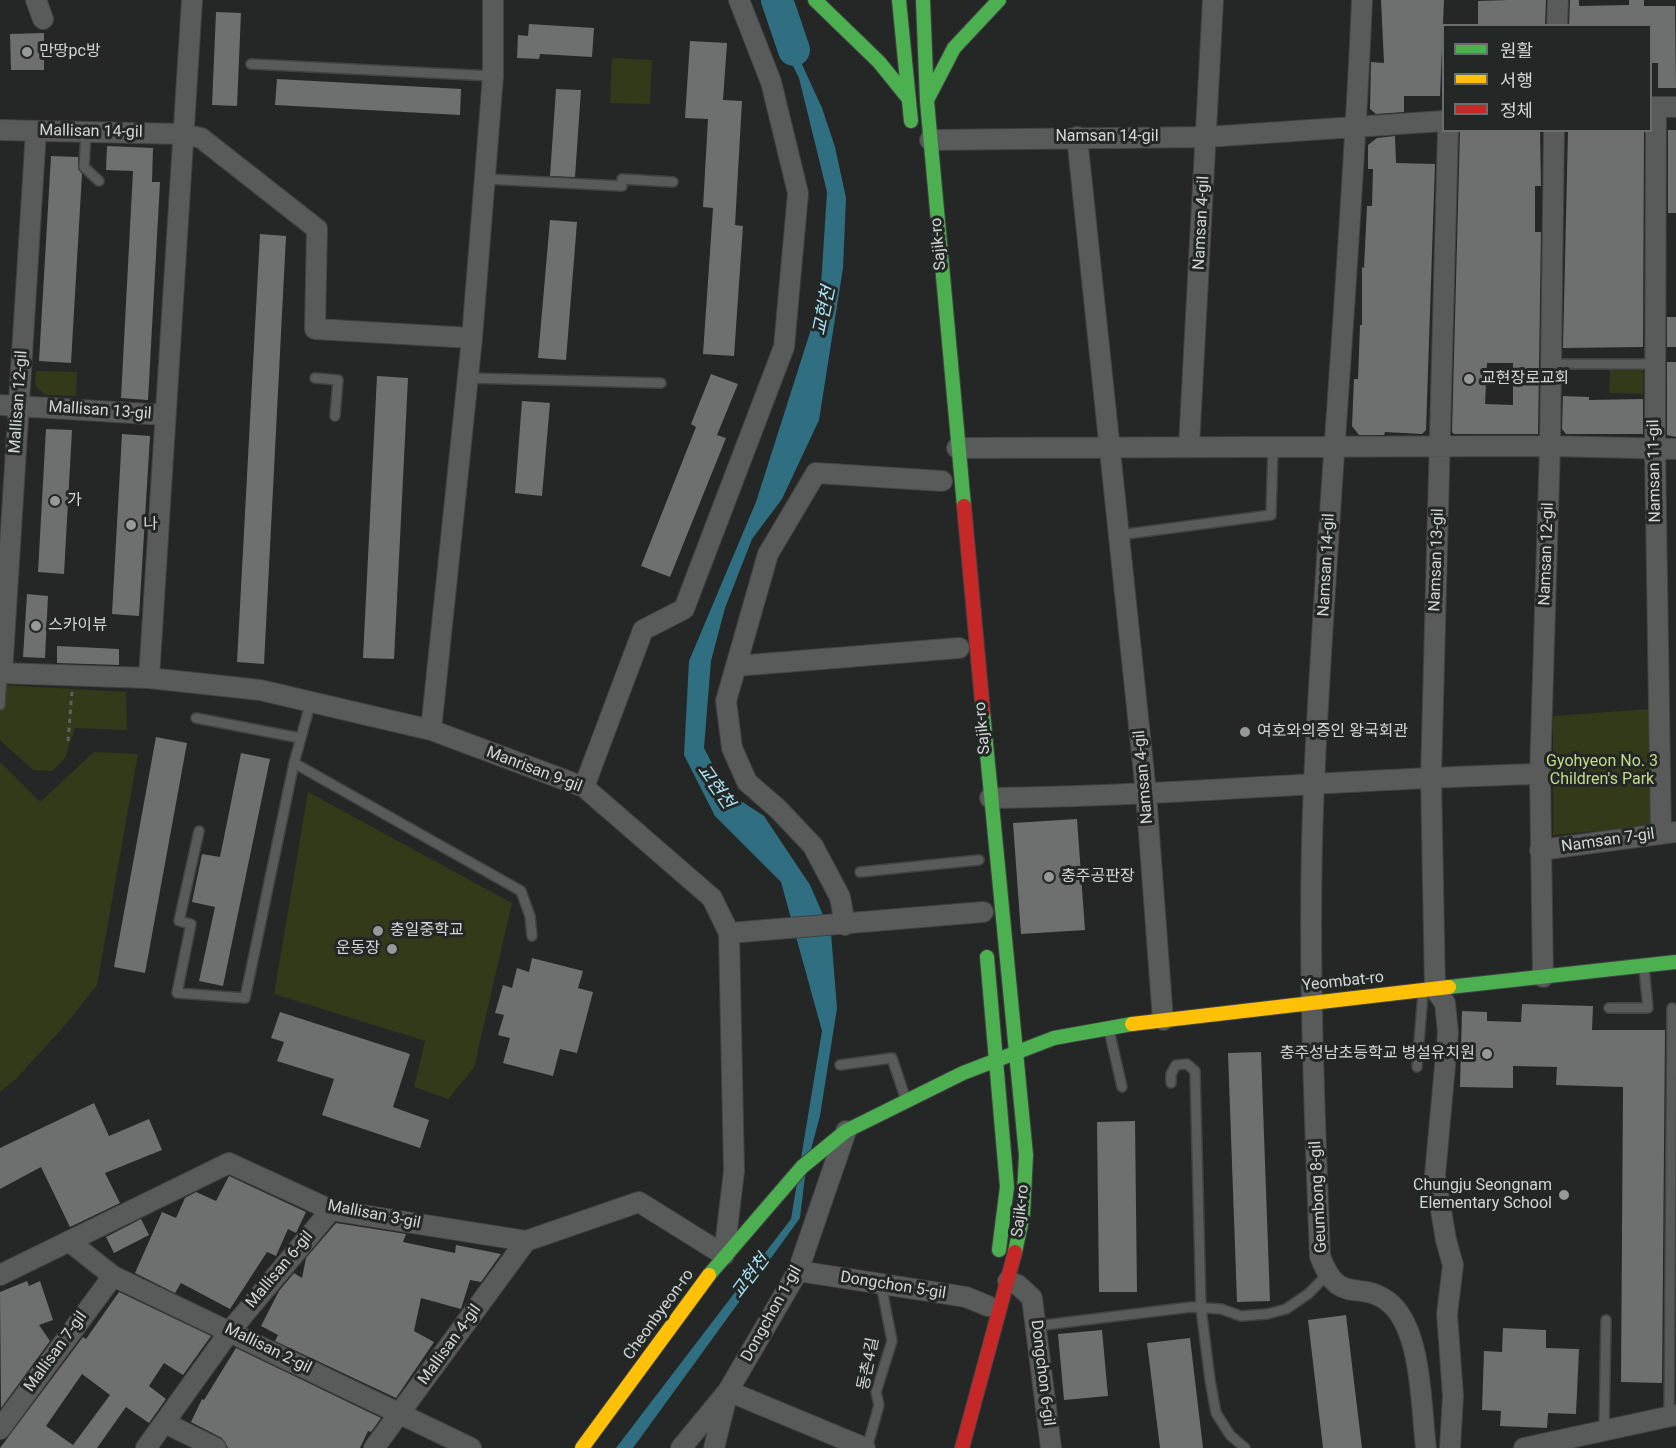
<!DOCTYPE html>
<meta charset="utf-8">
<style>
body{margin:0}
#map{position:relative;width:1676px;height:1448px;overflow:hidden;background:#242726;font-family:Roboto,"Noto Sans KR",sans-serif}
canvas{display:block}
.legend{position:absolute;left:1442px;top:24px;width:210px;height:108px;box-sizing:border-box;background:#232826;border:2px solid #696e6c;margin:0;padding:8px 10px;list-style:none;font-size:18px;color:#d2d6d5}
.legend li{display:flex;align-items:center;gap:12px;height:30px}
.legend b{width:30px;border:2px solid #696e6c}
</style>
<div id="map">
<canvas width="1676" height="1448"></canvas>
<ul class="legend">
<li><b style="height:8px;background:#4caf50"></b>원활</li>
<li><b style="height:8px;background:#ffc107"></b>서행</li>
<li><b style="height:8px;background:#c62828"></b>정체</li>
</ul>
</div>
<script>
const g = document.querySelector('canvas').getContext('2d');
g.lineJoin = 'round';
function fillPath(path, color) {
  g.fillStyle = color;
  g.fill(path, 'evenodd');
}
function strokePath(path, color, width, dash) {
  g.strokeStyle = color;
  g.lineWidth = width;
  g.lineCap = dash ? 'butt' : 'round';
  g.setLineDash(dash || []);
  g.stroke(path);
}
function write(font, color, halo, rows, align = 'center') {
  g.font = font + ' Roboto,"Noto Sans KR",sans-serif';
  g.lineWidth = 6;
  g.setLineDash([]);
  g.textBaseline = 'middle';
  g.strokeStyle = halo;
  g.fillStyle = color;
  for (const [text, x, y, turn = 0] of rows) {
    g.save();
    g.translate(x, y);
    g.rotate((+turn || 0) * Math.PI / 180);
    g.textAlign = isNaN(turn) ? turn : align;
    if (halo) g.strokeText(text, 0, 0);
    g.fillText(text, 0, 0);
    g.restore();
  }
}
fillPath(new Path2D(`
 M612 58 652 60 650 104 610 103Z
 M1610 369 1643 370V394L1609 393Z
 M36 371 77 372 76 396 45 395 35 386Z
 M0 685 126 692 127 730 75 728 65 758 52 771 33 770 0 740Z
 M1651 709 1652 826 1553 835V716Z
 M94 752 138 754 97 985 66 1024 15 1080 0 1092V762L40 802Z
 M308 792 512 903 474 1068 448 1099 414 1087 425 1041 274 994Z`), '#323a1a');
fillPath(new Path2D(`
 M761 2 786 14 794 47 822 108 835 147 846 198 843 268 819 420 782 499 752 539 725 608 711 661 704 748 727 792 764 816 810 885 831 933 837 1008 820 1116 806 1168 800 1218 633 1448H616L791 1219 822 1031 781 882 715 816 684 755 689 661 756 502 820 301 827 192 799 78Z`), '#2f6f81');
strokePath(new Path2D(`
 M777 0 794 50`), '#2f6f81', 32);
fillPath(new Path2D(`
 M1381 0H1444L1440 96H1404V112L1376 114 1370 109 1371 62 1384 63Z
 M1508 0H1546L1545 26H1478V1Z
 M1570 0H1579V6L1629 5V0H1644V6H1675L1676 88H1658V63H1650V26H1569Z
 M216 12 241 13 237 106 212 105Z
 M529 24 594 28 592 57 540 54 539 59 517 58 518 35 528 36Z
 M44 33V70H11L10 34Z
 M690 41 727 43 723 100 742 101 735 225 743 226 734 356 703 354 713 208 703 207 708 119 685 118Z
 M277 79 461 89 460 115 275 105Z
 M556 89 581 90 575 177 550 176Z
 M1460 130H1540L1541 186H1535V232H1541L1538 434H1454L1452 432ZM1487 363H1513V405L1485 404Z
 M1568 130H1644L1643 347 1563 348Z
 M1668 130H1676V213H1668Z
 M1395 136 1396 163 1435 164 1426 430 1422 434 1385 432 1384 435H1359L1352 426 1354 379H1358L1360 325H1362V267L1364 268 1367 206H1372L1373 169H1368V145L1377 138Z
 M107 146 153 148 152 182H160L148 400 121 398 133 171 106 170Z
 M51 156 78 157V169L82 174 71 363 39 361Z
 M550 220 577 222 566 360 538 358Z
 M260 234 286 236 264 664 237 662Z
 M1667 317H1676V347H1667Z
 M1667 362H1676V437L1667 435Z
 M711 374 738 384 717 435 726 438 670 577 641 566 696 427 691 424Z
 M377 376 408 378 394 659 363 658Z
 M1563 396 1589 397V400L1643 399V434H1566L1562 429Z
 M522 401 550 403 542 496 515 493Z
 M46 429 72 430 64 574 38 572Z
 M122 434 150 436 139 616 112 614Z
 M27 594 48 596 45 658 23 657Z
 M57 646 119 649V665L57 663Z
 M156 737 187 743 145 973 114 967Z
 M241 753 270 759 223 986 199 981 215 907 192 902 202 854 220 857Z
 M1077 819 1085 930 1021 934 1013 823Z
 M532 958 583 971 578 988 593 992 577 1053 560 1049 553 1076 503 1063 510 1038 498 1035 504 1015 495 1013 503 985 512 988 517 968 529 972Z
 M1522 1004 1593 1006 1592 1030H1665L1662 1383 1621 1382 1623 1087 1556 1085 1557 1067 1513 1066V1088L1460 1087 1462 1011 1487 1012V1021L1521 1022Z
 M280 1012 410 1054 393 1107 429 1120 420 1148 322 1115 334 1079 277 1061 284 1042 271 1038Z
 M1261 1052 1270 1301 1237 1302 1228 1053Z
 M94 1103 109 1136 149 1119 162 1150 105 1173 120 1203 70 1227 41 1167 0 1189V1148Z
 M1135 1121 1137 1292H1099L1097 1122Z
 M229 1176 306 1212 296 1233 288 1229 276 1256 267 1252 230 1309 181 1283 175 1293 135 1273 162 1212 176 1218 185 1198 196 1192 216 1201Z
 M141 1219 149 1235 114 1253 106 1237Z
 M336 1223 406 1234 403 1242 455 1253 456 1245 501 1254 481 1282 470 1280 461 1309 421 1298 414 1331 434 1342 396 1398 275 1341 278 1335 261 1326 279 1291 294 1273 302 1278 306 1258Z
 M27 1281 29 1286 40 1281 53 1320 39 1325 50 1341 1 1408 0 1292Z
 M119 1292 211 1336 183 1375 164 1363 149 1386 166 1399 149 1423 126 1407 97 1448H0L83 1337 86 1339ZM82 1374 110 1395 73 1445 46 1426Z
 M1346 1315 1362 1448H1323L1308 1320Z
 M1503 1328 1546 1330V1348L1579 1349 1576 1414 1548 1413 1547 1428 1500 1426 1501 1411 1482 1410 1484 1351 1502 1352Z
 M1102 1330 1108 1396 1064 1400 1058 1334Z
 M1190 1338 1203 1448H1160L1147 1343Z
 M236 1348 381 1418 371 1432 368 1431 360 1448H228L222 1438 191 1422 202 1399 204 1400Z`), '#6e706f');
const lane = new Path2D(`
 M251 64 493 76
 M86 133 84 167 99 181
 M486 179 622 186
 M622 179 673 182
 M1551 364H1654
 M315 378 338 380 335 416
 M468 378 661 383
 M1119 535 1271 515 1273 447
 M311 701 294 763 521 891 530 916 532 936
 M0 705 2 673
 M196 718 300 738
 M199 831 179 921 191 924 177 993 245 998 294 763
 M860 872 979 860
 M1609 1008H1648L1644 968
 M1109 1030 1122 1087
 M840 1065 892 1058 905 1097
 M1417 1067 1423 993
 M1171 1083V1074L1176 1065 1187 1064 1195 1071 1201 1308 1210 1380 1216 1413 1230 1435 1245 1448
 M1036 1326 1191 1307 1221 1309 1241 1316 1267 1314 1286 1309 1308 1294 1327 1275
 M1669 1417 1672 1008
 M1604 1430 1606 1320
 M867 1448 879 1405 876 1392 892 1341 881 1284`);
const street = new Path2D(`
 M36 0 43 19
 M1362 0C1351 261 1326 521 1314 783 1307 941 1314 1098 1320 1256 1339 1309 1361 1277 1391 1304 1422 1332 1421 1408 1426 1448
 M1557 26 1558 0
 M1650 107H1676
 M1656 107 1655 449 1661 834
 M0 130 182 134 201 138 317 229 315 329 472 338
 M1448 130 1431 777 1435 989 1445 1003 1448 1033 1435 1175 1446 1240 1453 1265 1447 1314 1453 1396 1450 1448
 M1077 137 1146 793 1163 1020
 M930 140 1206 137 1444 121
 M0 405 165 415
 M1189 446 1213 0
 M957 448 1550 446 1676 449
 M736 666 959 648
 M0 673 149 678 260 690 431 730 584 787 712 898 729 933 734 1171 724 1255 639 1202 526 1241 331 1210 229 1163 0 1275
 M2 673 36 131
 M149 678 192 0
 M431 730 472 338 493 76V0
 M584 787 643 630 684 609 784 347 798 193 771 82 739 0
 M990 798C1174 796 1357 778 1540 774
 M1540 850 1676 832
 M845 925 840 897 813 846 778 809 747 782 732 748 726 701 768 554 816 473 942 481
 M729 933 983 912
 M1543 977 1540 774 1550 446 1554 130
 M70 1242 113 1276 471 1448
 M798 1271 966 1297 988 1306
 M1008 1281 1018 1285 1032 1298 1051 1448
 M165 1423 216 1448
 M0 1429 113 1276
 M146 1448 230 1331 331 1210
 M374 1448 526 1241
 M681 1448 728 1391 798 1271 846 1131
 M714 1448 728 1391 865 1448
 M1524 1448 1676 1415`);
const fast = new Path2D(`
 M815 0 879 62 909 99
 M899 0 911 121
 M923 0 927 101 964 506
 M927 100 954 48 999 0
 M983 712 1026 1155 1023 1215 1015 1252
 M987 957 1007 1187 999 1250
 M1449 987 1676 962
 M709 1275 802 1167 846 1131 963 1073 1054 1038 1132 1024`);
const slow = new Path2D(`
 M1132 1024 1449 987
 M582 1448 709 1275`);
const jam = new Path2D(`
 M964 506 983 712
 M962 1448 1015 1252`);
strokePath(lane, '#414342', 12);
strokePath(street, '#414342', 22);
strokePath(fast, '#414342', 16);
strokePath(slow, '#414342', 16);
strokePath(jam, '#414342', 16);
strokePath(new Path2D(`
 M68 741 72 692`), '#5f6060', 3, [4.5, 4.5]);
strokePath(lane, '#595b5a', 9);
strokePath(street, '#595b5a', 20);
strokePath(fast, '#4caf50', 14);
strokePath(slow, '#ffc107', 14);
strokePath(jam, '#c62828', 14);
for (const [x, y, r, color] of [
 [27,52,6,"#959998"],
 [1469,379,6,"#959998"],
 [55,501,6,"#959998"],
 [131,525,6,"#959998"],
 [36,626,6,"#959998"],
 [1245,732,6,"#959998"],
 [1049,877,6,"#959998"],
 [378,931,6,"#959998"],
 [392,949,6,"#959998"],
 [1487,1054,6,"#959998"],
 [1564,1195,6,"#959998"]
]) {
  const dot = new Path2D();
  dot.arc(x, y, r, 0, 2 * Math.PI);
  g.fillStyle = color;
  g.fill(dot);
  strokePath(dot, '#232826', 2);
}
write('16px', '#d2d6d5', '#232826', [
 ["만땅pc방",39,52],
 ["교현장로교회",1481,379],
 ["가",67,501],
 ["나",143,525],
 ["스카이뷰",48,626],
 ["여호와의증인 왕국회관",1257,732],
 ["충주공판장",1061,877],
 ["충일중학교",390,931],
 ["운동장",380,949,"right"],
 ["충주성남초등학교 병설유치원",1475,1054,"right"],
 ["Chungju Seongnam",1552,1186,"right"],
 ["Elementary School",1552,1204,"right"]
], 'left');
write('16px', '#d2d6d5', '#232826', [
 ["Mallisan 14-gil",91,132,1],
 ["Namsan 14-gil",1107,137],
 ["Namsan 4-gil",1202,223,-87],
 ["Sajik-ro",939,244,-95],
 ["Mallisan 12-gil",19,402,-86],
 ["Mallisan 13-gil",100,411,4],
 ["Namsan 11-gil",1655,471,-91],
 ["Namsan 12-gil",1547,554,-88],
 ["Namsan 13-gil",1437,560,-88],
 ["Namsan 14-gil",1327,565,-87],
 ["Sajik-ro",983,728,-95],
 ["Manrisan 9-gil",534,770,21],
 ["Namsan 4-gil",1144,777,-95],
 ["Namsan 7-gil",1608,841,-8],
 ["Yeombat-ro",1343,982,-6],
 ["Geumbong 8-gil",1319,1197,-93],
 ["Sajik-ro",1021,1211,-83],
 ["Mallisan 3-gil",374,1215,11],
 ["Mallisan 6-gil",280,1270,-50],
 ["Dongchon 5-gil",893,1286,9],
 ["Dongchon 1-gil",772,1314,-61],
 ["Cheonbyeon-ro",659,1315,-54],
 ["Mallisan 4-gil",450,1345,-54],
 ["Mallisan 2-gil",268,1349,26],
 ["Mallisan 7-gil",56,1352,-54],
 ["동촌4길",869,1364,-79],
 ["Dongchon 6-gil",1042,1373,83]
]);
write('16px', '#c5da8a', '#232826', [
 ["Gyohyeon No. 3",1602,762],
 ["Children's Park",1602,780]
]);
write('italic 18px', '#ade6f9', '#232826', [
 ["교현천",825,311,-78],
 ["교현천",715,787,55],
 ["교현천",751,1277,-53]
]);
</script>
